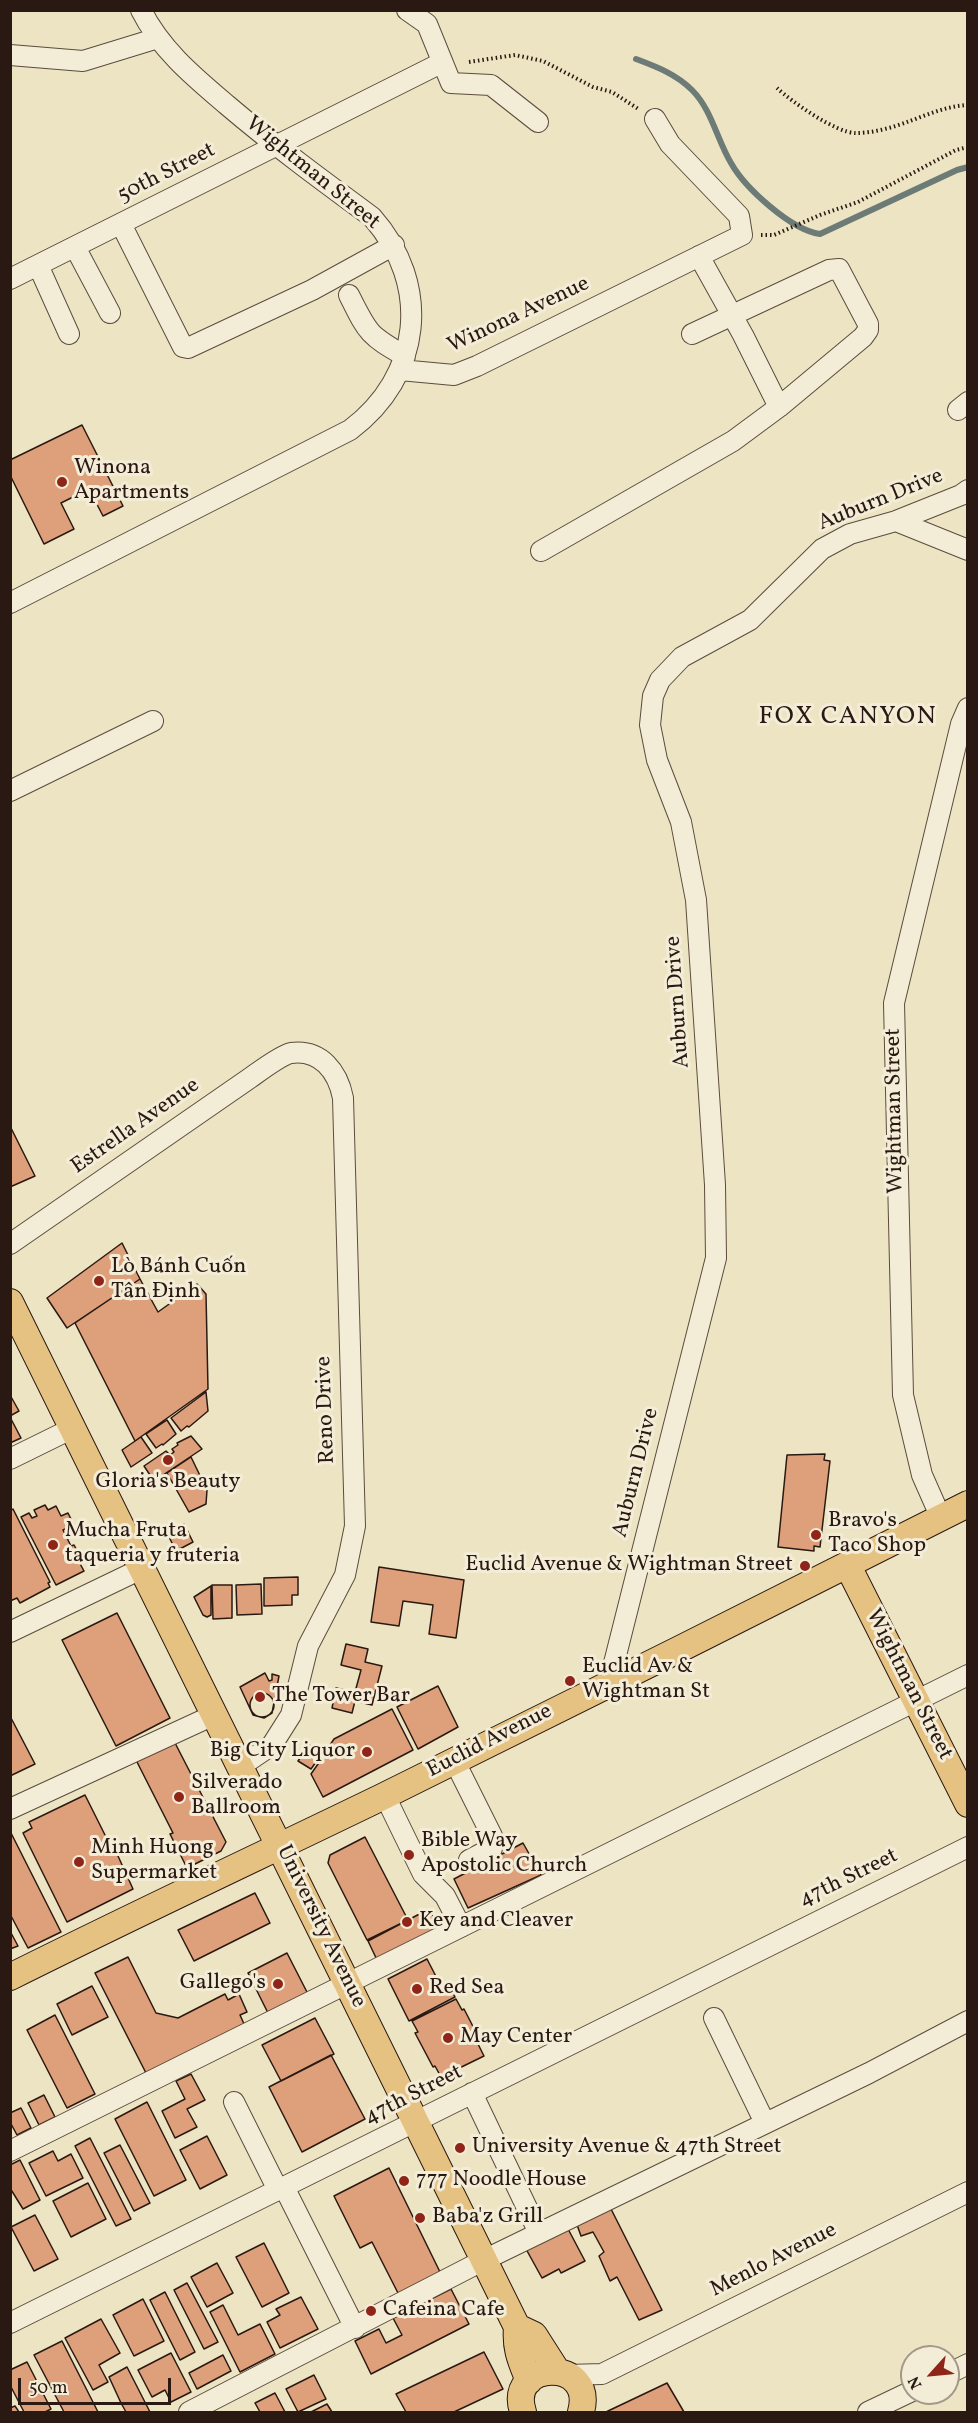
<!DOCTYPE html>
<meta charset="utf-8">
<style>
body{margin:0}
#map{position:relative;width:978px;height:2423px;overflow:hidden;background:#ede4c3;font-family:Vollkorn,serif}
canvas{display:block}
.frame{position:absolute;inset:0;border:12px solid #2a1912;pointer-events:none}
.north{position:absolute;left:900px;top:2345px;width:60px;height:60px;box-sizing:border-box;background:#f3edd8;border:2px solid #a39889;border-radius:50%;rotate:243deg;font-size:16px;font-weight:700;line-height:24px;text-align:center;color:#2a1912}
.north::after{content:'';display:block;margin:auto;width:21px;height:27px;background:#8f2418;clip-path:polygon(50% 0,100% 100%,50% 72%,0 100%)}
.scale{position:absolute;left:18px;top:2378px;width:153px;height:27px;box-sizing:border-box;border:3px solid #2a1912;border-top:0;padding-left:8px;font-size:18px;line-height:21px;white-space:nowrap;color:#2a1912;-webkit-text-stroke:4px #f3edd8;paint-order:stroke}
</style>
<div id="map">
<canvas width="978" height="2423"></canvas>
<div class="frame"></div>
<div class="north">N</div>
<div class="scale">50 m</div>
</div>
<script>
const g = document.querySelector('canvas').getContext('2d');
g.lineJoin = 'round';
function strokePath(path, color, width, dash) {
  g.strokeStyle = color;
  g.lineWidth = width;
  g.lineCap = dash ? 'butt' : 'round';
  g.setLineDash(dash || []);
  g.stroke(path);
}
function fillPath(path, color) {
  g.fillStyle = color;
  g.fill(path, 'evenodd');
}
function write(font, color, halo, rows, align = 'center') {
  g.font = font + ' Vollkorn,serif';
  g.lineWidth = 6;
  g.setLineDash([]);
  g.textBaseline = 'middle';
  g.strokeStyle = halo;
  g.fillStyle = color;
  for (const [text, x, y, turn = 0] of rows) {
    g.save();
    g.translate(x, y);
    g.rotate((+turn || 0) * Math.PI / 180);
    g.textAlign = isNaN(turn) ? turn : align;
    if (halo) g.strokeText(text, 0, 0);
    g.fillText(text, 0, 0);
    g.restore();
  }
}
strokePath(new Path2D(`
 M636 59C657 67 676 74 692 90 712 110 717 140 731 163 745 188 791 230 820 234L957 170 968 167`), '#6d7b77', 6);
const building = new Path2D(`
 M82 425 123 506 103 516 89 489 61 503 74 529 44 544 10 475V460Z
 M10 1126 35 1176 10 1187Z
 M122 1243 140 1279 67 1328 47 1298Z
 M140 1279 158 1312 197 1284 206 1294 208 1389 135 1441 75 1323Z
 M206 1392 208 1411 189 1427 187 1426 181 1431 171 1418Z
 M10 1395 19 1411 10 1416Z
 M10 1417 21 1438 10 1443Z
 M167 1420 176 1434 163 1445 162 1444 156 1448 146 1434Z
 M191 1436 202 1449 154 1481 144 1466 166 1451 170 1455 174 1452 172 1449 178 1445 177 1443Z
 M141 1437 152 1453 131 1467 122 1450Z
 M825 1454 824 1460 830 1461 820 1547 814 1546V1551L778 1547 787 1455Z
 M191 1457 207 1490 206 1504 189 1512 167 1473Z
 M45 1505 48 1510 56 1506 61 1516 68 1513 74 1525 63 1530 71 1546 74 1545 82 1559 78 1560 84 1571 56 1585 21 1517 29 1513 32 1518 37 1516 34 1510Z
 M13 1509 50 1582 48 1583 50 1587 20 1603 17 1598 10 1601V1511Z
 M184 1524 193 1542 176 1551 167 1533Z
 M379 1567 464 1580 456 1638 429 1634 433 1605 403 1601 399 1626 371 1622Z
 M298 1577V1595H292V1605L264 1606V1578Z
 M261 1584 262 1614 237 1615 236 1585Z
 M212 1585H232V1618L213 1619Z
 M211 1586V1615L207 1617 203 1615 194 1597Z
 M117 1613 170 1718 116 1746 62 1640Z
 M346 1644 368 1649 365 1662 382 1666 372 1705 355 1701 352 1713 332 1708 336 1688 355 1692 361 1670 341 1665Z
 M265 1673 269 1681 272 1680V1674L279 1676 272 1713 264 1718 253 1715 240 1687Z
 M438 1686 458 1727 418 1749 397 1707Z
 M250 1705a12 12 0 1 1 24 0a12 12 0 1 1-24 0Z
 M392 1709 413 1750 323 1797 311 1774 318 1764 316 1762 311 1769 298 1761 309 1745 324 1754 334 1739Z
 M10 1716 35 1764 10 1776Z
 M174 1741 226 1842 221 1851 187 1868 170 1834 173 1833 136 1760Z
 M85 1795 111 1847 113 1845 133 1889 67 1922 23 1833 32 1828 29 1822Z
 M10 1831 61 1932 28 1948 10 1914Z
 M365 1837 408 1920 367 1940 328 1863 330 1855Z
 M523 1843 541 1875 468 1908 454 1879Z
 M255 1893 270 1923 194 1961 178 1930Z
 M429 1909 441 1932 378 1962 368 1941Z
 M10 1931 18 1946 10 1949Z
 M287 1953 309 1996 269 2015 248 1973Z
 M128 1957 156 2013 178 2018 225 1994 228 2000 239 1994 247 2012 240 2015 245 2026 147 2075 95 1973Z
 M427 1959 443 1990 450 1987 455 1997 409 2021 388 1979Z
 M92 1986 108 2017 72 2035 57 2004Z
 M456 1999 462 2010 464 2009 481 2042 478 2044 484 2056 441 2077 435 2066 433 2067 415 2033 418 2032 412 2021Z
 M55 2015 95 2094 67 2108 27 2030Z
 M315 2018 334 2054 281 2081 262 2045Z
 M331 2055 365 2119 302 2152 269 2087Z
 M191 2074 205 2100 187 2109 197 2127 175 2138 162 2111 185 2099 176 2081Z
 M44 2095 55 2117 39 2125 28 2103Z
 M147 2102 186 2180 154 2196 115 2119Z
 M21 2108 31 2128 17 2135 10 2122V2113Z
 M207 2136 227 2175 200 2189 180 2150Z
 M90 2138 131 2219 116 2226 75 2146Z
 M120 2145 150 2203 134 2211 104 2153Z
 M53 2151 58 2161 71 2154 83 2178 46 2196 29 2163Z
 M20 2160 40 2200 23 2209 10 2188V2165Z
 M389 2168 441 2274 399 2295 372 2242 360 2248 334 2196Z
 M88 2183 106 2219 71 2237 53 2201Z
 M609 2205 662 2310 639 2320 617 2277 610 2281 599 2256 604 2252 593 2232 581 2236 576 2222Z
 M35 2215 58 2259 34 2271 11 2227Z
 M567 2227 585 2261 561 2273 559 2269 542 2278 526 2249Z
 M264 2243 289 2293 262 2307 236 2257Z
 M217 2263 233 2293 207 2307 191 2277Z
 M187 2283 218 2342 204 2349 174 2290Z
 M451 2289 469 2324 371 2374 355 2341 379 2329 386 2343 402 2335 393 2318Z
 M165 2292 195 2352 180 2360 150 2300Z
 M301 2297 318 2329 280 2348 267 2322 280 2315 276 2309Z
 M143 2299 164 2341 134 2356 113 2315Z
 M223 2305 238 2335 260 2324 275 2354 240 2372 210 2312Z
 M101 2319 120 2353 99 2365 108 2382 93 2390 65 2338Z
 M62 2341 98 2412H64L34 2355Z
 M484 2352 503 2389 454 2412H406L396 2394Z
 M171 2353 191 2392 171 2402 165 2390 152 2397 138 2370Z
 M223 2355 231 2371 197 2389 189 2373Z
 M27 2362 51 2409 45 2412H24L10 2385V2370Z
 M127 2367 150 2412H126L121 2403 109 2377Z
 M314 2375 326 2399 298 2412 286 2389Z
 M667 2383 684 2412H606L608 2411Z
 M275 2393 285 2412H260L255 2403Z
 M327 2404 332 2412H311Z
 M15 2406 19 2412H10V2408Z`);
fillPath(building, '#dea07a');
strokePath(building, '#2a1912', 1.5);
const minor = new Path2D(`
 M407 10 427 24 451 83 491 85 538 122
 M10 55 83 61 158 38
 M121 224 183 347 188 348 312 290 394 245
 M75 247 110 313
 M699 256 743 335 779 407
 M38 265 69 334
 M10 279 441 63
 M349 295C368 333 368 335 405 356
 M400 370 454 375 477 366 742 235 739 216 670 144 655 119
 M958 410 968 402
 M896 521 968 550
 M541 551 733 441 779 407 863 337 868 330V324L839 269 829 270 692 334
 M10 603 350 430C422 376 432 285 372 217 323 181 274 145 227 105 194 77 161 50 141 10
 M10 791 153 721
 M10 1244 250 1078C260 1071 281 1055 291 1053 321 1049 338 1072 343 1098L355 1526 345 1575 308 1646 291 1715 272 1745 241 1766
 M10 1459 73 1428
 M941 1518 922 1475 903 1395 894 1003 961 724 968 708
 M10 1632 143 1568
 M609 1683 716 1258 715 1185 696 900 681 822 657 760 650 725 653 696 660 680 682 657 750 620 822 549 850 534 896 521 961 495 968 490
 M454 1760 492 1836V1848L469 1860
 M385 1796 423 1874 445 1896 461 1927
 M10 1809 216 1714
 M714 2018 765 2123
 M472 2093 539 2233
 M234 2102 278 2190
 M10 2151 968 1675
 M284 2187 355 2328
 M10 2323 968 1847
 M948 2374 968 2364
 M567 2375 602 2374 968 2192
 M189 2412 484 2260 869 2073 968 2021
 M868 2412 912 2391`);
const major = new Path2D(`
 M10 1302 517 2327C515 2349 521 2361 529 2381
 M848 1566 968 1804
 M10 1977C134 1915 258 1857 382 1797 578 1701 773 1602 968 1504
 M517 2327 534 2335 557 2371
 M523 2412C506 2360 596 2357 581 2412`);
strokePath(minor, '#5b4c3e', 22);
strokePath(major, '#2a1912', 28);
strokePath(new Path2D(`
 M469 62 515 55 543 61 593 87 612 92 640 110
 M777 88C792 102 836 133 856 133 874 133 894 127 910 121 929 114 947 106 968 105
 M761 235H774L820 215 858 202 956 150 968 147`), '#2a1912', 4, [1.5, 3]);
strokePath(minor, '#f3edd8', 20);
strokePath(major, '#e6c282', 26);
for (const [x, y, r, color] of [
 [62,482,6,"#8f2418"],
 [99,1281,6,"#8f2418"],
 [168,1460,6,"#8f2418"],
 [816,1535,6,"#8f2418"],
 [53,1545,6,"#8f2418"],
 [805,1566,6,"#8f2418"],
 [570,1681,6,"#8f2418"],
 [260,1697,6,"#8f2418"],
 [367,1752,6,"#8f2418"],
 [179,1797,6,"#8f2418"],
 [409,1855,6,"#8f2418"],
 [79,1862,6,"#8f2418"],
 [407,1922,6,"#8f2418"],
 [278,1984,6,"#8f2418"],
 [417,1989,6,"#8f2418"],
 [448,2038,6,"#8f2418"],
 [460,2148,6,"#8f2418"],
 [404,2181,6,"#8f2418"],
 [420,2218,6,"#8f2418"],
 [371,2311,6,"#8f2418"]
]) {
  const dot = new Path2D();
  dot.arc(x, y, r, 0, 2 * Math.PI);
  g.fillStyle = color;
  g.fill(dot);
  strokePath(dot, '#f3edd8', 2);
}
write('22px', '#2a1912', '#f3edd8', [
 ["50th Street",167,174,-27],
 ["Wightman Street",312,174,39],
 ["Winona Avenue",519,316,-25],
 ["Auburn Drive",881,501,-22],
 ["Auburn Drive",679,1002,-94],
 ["Wightman Street",896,1111,-91],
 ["Estrella Avenue",136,1127,-35],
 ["Reno Drive",327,1410,-92],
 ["Auburn Drive",637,1473,-76],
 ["Wightman Street",908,1685,63],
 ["Euclid Avenue",490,1742,-27],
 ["47th Street",849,1879,-26],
 ["University Avenue",320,1927,64],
 ["47th Street",414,2096,-27],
 ["Menlo Avenue",774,2261,-27]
]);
write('22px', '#2a1912', '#f3edd8', [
 ["Winona",74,469],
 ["Apartments",74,494],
 ["Lò Bánh Cuốn",111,1268],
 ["Tân Định",111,1293],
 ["Gloria's Beauty",168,1483,"center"],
 ["Bravo's",828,1522],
 ["Taco Shop",828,1547],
 ["Mucha Fruta",65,1532],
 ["taqueria y fruteria",65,1557],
 ["Euclid Avenue & Wightman Street",793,1566,"right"],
 ["Euclid Av &",582,1668],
 ["Wightman St",582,1693],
 ["The Tower Bar",272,1697],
 ["Big City Liquor",355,1752,"right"],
 ["Silverado",191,1784],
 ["Ballroom",191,1809],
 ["Bible Way",421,1842],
 ["Apostolic Church",421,1867],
 ["Minh Huong",91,1849],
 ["Supermarket",91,1874],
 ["Key and Cleaver",419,1922],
 ["Gallego's",266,1984,"right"],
 ["Red Sea",429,1989],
 ["May Center",460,2038],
 ["University Avenue & 47th Street",472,2148],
 ["777 Noodle House",416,2181],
 ["Baba'z Grill",432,2218],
 ["Cafeina Cafe",383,2311]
], 'left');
g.letterSpacing = '1.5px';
write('26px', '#2a1912', '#f3edd8', [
 ["FOX CANYON",848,718]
]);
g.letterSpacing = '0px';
</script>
